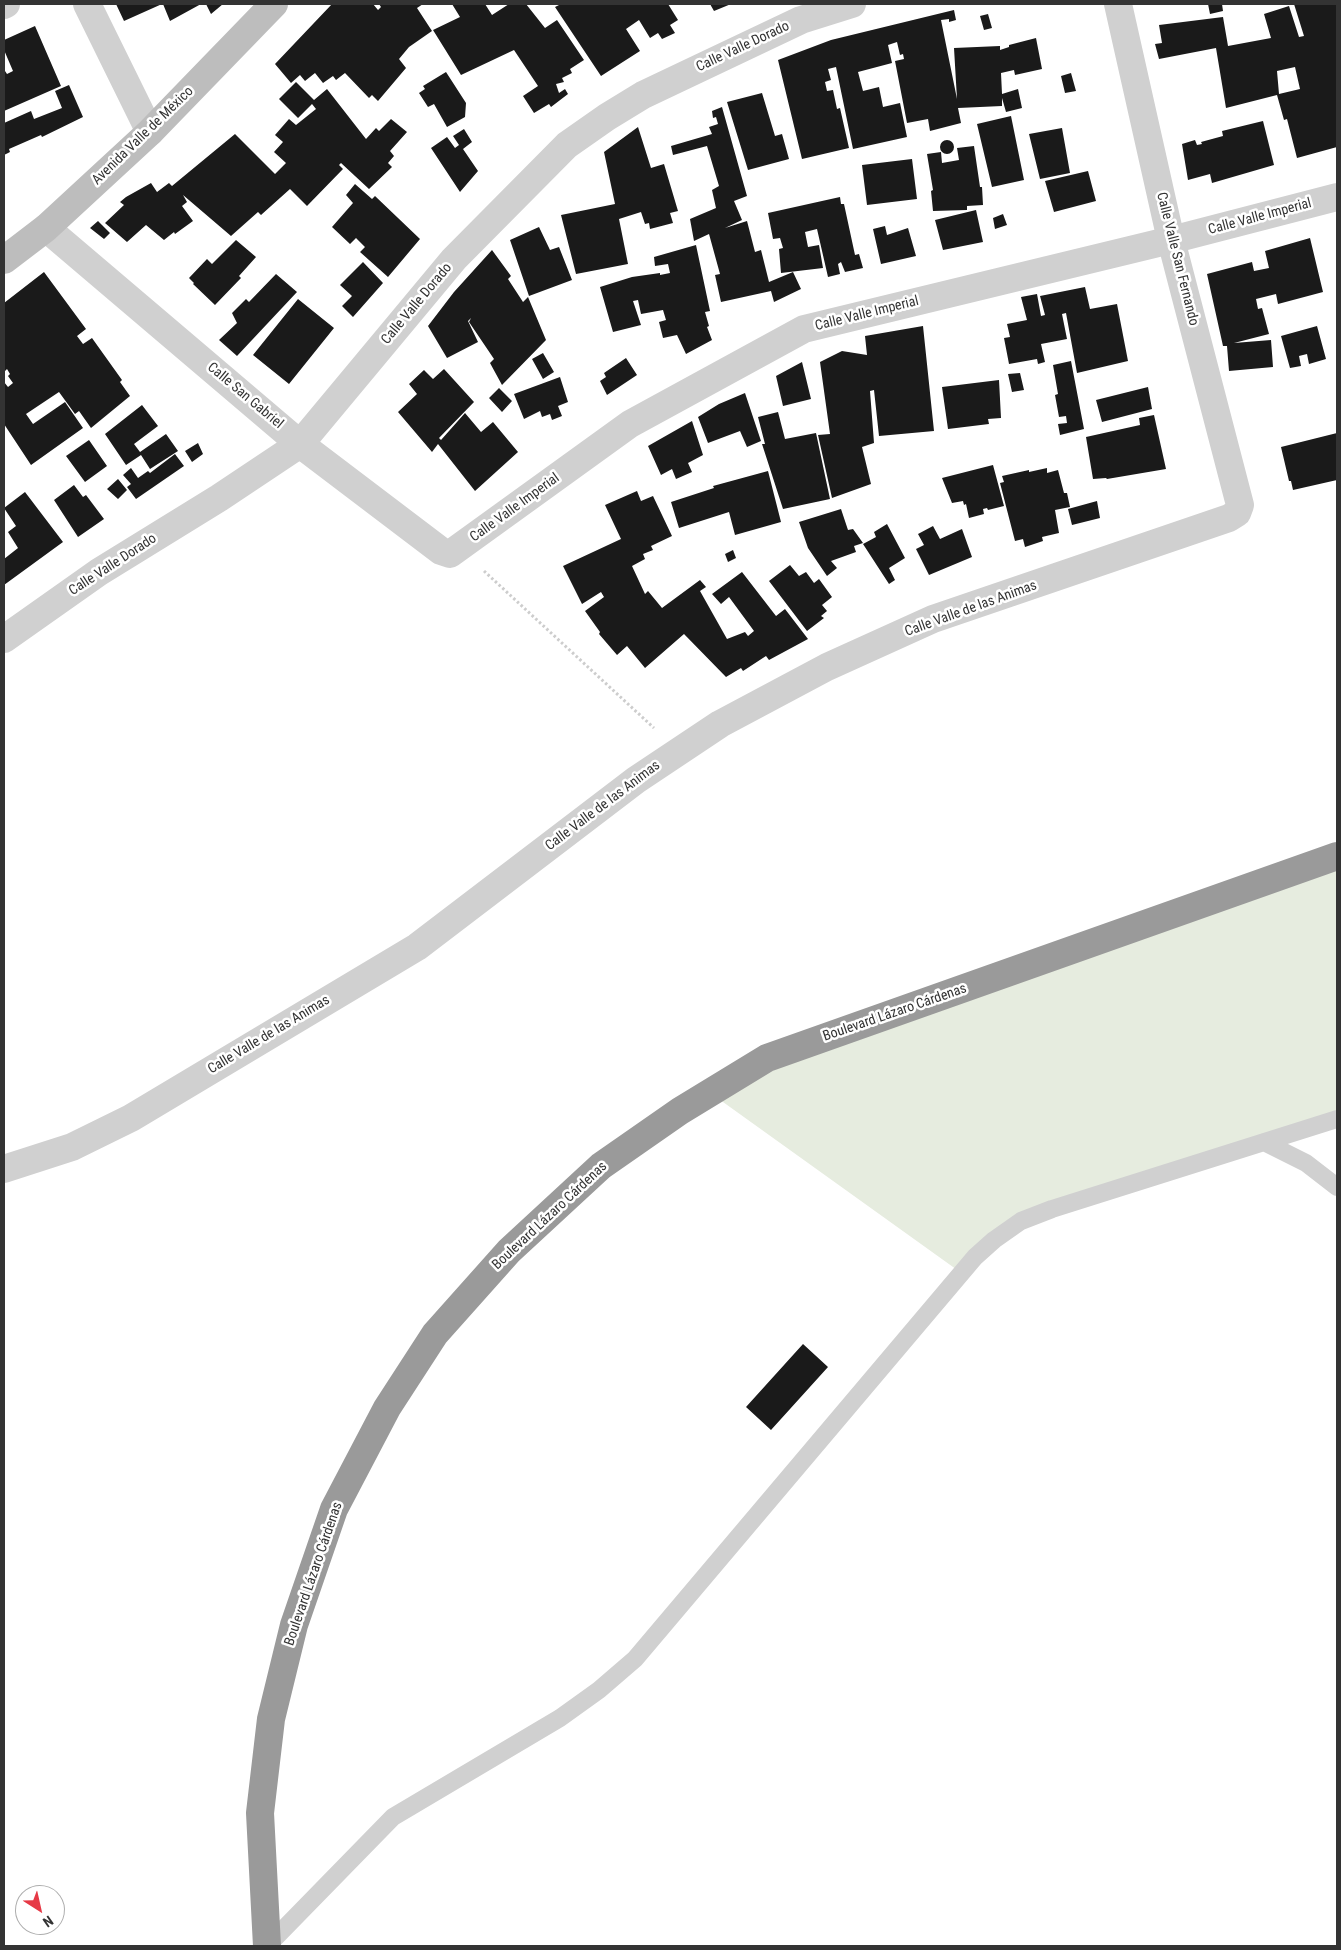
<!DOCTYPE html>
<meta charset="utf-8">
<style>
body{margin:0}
#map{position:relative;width:1341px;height:1950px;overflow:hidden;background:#fff;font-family:"Roboto Condensed",sans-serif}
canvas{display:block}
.frame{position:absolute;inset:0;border:5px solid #333;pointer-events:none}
.north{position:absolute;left:15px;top:1885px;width:50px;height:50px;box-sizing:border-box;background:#fff;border:1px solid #adadad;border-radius:50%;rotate:145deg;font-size:14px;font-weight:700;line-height:20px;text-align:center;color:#333}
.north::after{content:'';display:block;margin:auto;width:18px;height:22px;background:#e63946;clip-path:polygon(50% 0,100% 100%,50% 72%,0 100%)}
</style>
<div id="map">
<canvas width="1341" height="1950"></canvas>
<div class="frame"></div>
<div class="north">N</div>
</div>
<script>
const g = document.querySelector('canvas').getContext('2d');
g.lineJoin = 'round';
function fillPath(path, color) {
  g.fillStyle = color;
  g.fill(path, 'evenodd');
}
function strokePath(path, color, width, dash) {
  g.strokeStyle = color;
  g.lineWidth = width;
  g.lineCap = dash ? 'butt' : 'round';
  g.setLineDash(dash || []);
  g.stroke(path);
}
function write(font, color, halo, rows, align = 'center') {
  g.font = font + ' "Roboto Condensed",sans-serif';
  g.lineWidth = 5;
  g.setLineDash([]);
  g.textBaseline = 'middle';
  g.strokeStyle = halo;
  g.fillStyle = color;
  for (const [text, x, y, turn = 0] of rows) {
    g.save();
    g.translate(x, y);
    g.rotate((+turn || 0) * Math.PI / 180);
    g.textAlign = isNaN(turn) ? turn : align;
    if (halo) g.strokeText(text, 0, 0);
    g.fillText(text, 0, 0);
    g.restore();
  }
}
fillPath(new Path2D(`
 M1337 860V1122L1009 1232 960 1272 716 1097 857 1031Z`), '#e6ecdf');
fillPath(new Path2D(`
 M116 4H162L124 21Z
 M163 4H201L170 21Z
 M206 4H223L211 14Z
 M332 4H373L378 10 381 7 379 4H423L417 8 432 31 409 47 399 59 406 68 378 101 372 95 369 98 345 73 336 80 333 76 323 83 315 73 305 81 300 75 291 83 275 64Z
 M452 4H485L492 15 509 4H526L545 28 557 20 584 60 570 69 572 73 562 78 564 82 556 84 559 93 565 89 568 94 551 107 549 104 534 113 523 96 538 86 514 50 461 75 433 30 460 17Z
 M561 4H668L678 20 670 25 675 33 662 39 658 33 650 38 639 20 626 29 640 51 601 76 555 7Z
 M710 4H731L714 11Z
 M1208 4H1222L1223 11 1210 14Z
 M1294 4H1337V147L1297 158 1287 119 1284 120 1277 95 1226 108 1216 48 1159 59 1155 44 1162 43 1159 25 1223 17 1228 46 1271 38 1264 14 1289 6 1299 37 1304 36ZM1295 67 1300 89 1279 94 1277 71Z
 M954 10 956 20 949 22V19L941 20 957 99 954 48 1000 46V50L1009 47V45L1036 38 1042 69 1015 75 1014 70 1001 73 1002 94 1018 89 1022 108 1006 112 1002 98V106L958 108 961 123 930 131 928 119 907 123 895 61 904 59 903 54 900 55 897 42 888 45 892 63 858 72 863 91 879 87 883 107 900 103 907 137 853 149 836 67 828 69 831 80 825 82 827 91 833 90 837 109 840 108 849 148 802 159 778 60 831 40Z
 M988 14 992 28 984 30 980 16Z
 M35 26 61 86 4 111V72L5 71 7 74 13 71 4 50V40Z
 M446 72 466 103 465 117 447 127 434 104 428 107 419 93 425 89 423 86Z
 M1071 73 1076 91 1065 93 1061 76Z
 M296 82 314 100 327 89 366 139 376 128 379 131 391 119 407 132 390 151 394 156 388 163 392 167 369 189 341 163 339 165 343 169 307 206 290 189 261 215 258 212 231 236 183 195 187 202 182 206 193 221 175 234 174 232 164 240 146 225 127 242 105 223 124 205 120 202 126 197 151 183 157 192 169 183 172 186 235 134 275 174 286 163 274 152 283 142 275 135 289 119 296 125 316 109 312 104 298 118 279 99Z
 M69 85 83 117 42 137 41 135 9 149 10 152 4 155V123L31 111 34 119 62 108 55 91Z
 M762 93 775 136 782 134 789 159 748 170 727 102Z
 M722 107 747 196 734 201 742 220 725 228 747 221 755 252 761 250 769 282 793 272 801 289 774 302 771 291 721 302 715 275 720 274 709 234 694 241 690 219 716 208 712 190 719 186 707 146 673 155 671 146 712 134 709 127 718 124 716 117 713 118 712 111Z
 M1011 116 1024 180 992 187 977 124Z
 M1263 121 1274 165 1212 183 1210 174 1188 180 1182 144 1195 140 1197 145 1202 144 1201 142 1223 136 1222 131Z
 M638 127 651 168 664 164 678 211 670 213 673 223 650 229 649 223 645 224 641 212 619 219 628 264 576 274 561 215 615 204 604 152Z
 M1062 128 1070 173 1040 179 1029 134Z
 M464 129 472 142 463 149 478 171 460 192 431 148 447 137 455 148 459 145 453 136Z
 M940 147a7 7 0 1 1 14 0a7 7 0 1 1-14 0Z
 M974 146 980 187H982L983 205 967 206V210L933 211 931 191 933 190 927 154 941 152 942 163 959 160 957 148Z
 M912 159 917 199 867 205 862 165Z
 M1088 171 1096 201 1054 212 1045 181Z
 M355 184 372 199 375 196 420 239 388 277 360 252 365 247 356 238 350 244 332 227 353 203 346 195Z
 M840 197 841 204H844L855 255 859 254 863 268 845 272 841 262 838 264 840 274 828 277 817 229 805 232 808 247 819 245 823 268 781 273 779 249 783 248 780 238 773 239 768 213Z
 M976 210 983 242 943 250 935 220Z
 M1003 214 1007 225 995 229 993 218Z
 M98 221 110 233 104 239 90 228Z
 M885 226 887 235 908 228 916 256 881 264 873 229Z
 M539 227 550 250 559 247 572 280 529 296 510 240Z
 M1310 238 1323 292 1278 304 1276 294 1256 299 1258 309 1262 308 1269 334 1234 343 1271 340 1273 367 1229 371 1227 346H1223L1207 274 1252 262 1254 271 1269 268 1265 251Z
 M236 240 256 257 239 276 241 278 215 305 193 284 194 283 189 278 207 259 212 264Z
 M696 245 710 311 705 312 709 326 707 327 712 340 686 354 677 335 663 338 659 322 666 320 663 310 641 314 638 300 633 301 641 325 613 332 600 287 632 277 660 273V275L670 273 668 264 655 266 654 257Z
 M492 250 511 276 508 279 523 302 528 297 546 340 502 385 490 363 494 359 469 322 471 318 468 321 478 342 447 358 428 326 454 292Z
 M363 262 383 283 353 317 342 306 352 296 340 285Z
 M44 272 86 329 77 336 83 344 92 338 122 380 120 382 130 396 91 428 79 411 75 414 59 392 26 414 33 424 65 402 83 428 31 465 4 424V382L8 387 13 383 8 376 10 374 7 369 4 372V303Z
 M276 274 297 292 237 356 219 340 237 323 232 313 246 299 249 302Z
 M1085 287 1090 309 1117 304 1128 361 1077 373 1066 313 1062 314 1067 339 1041 344 1045 362 1038 364 1037 359 1009 364 1004 338 1010 337 1007 324 1027 320 1021 297 1037 294 1041 316 1045 315 1040 296Z
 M298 299 334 328 289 384 253 355Z
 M923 326 934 431 879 436 874 390 870 391 874 443 862 447 871 484 832 498 818 435 830 434 820 362 842 351 867 355 865 336Z
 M1317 326 1326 359 1309 364 1307 354 1299 356 1301 366 1290 368 1281 336Z
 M543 353 554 372 543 379 532 359Z
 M626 358 637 375 607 395 600 381 606 377 604 373Z
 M1071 361 1084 429 1060 435 1058 424 1067 423 1066 416 1059 417 1055 395 1058 394 1053 365Z
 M802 362 811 399 783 406 776 376Z
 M444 369 474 402 439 438 441 440 465 413 481 432 493 422 518 452 475 491 438 444 432 452 398 412 417 394 409 384 424 370 433 379Z
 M1020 373 1024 390 1012 392 1008 374Z
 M560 377 568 402 558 406 562 416 552 420 550 414 542 417 540 411 524 419 514 394Z
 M999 380 1001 418 988 419 989 424 948 429 942 387Z
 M1148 387 1152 409 1102 422 1096 400Z
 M499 388 512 401 502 412 489 398Z
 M745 393 761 441 747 447 740 431 708 443 698 417 719 404Z
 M142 405 158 426 134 444 140 452 166 434 178 451 150 469 141 455 126 465 105 434Z
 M778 412 785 439 816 433 830 499 783 509 762 444H765L758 417Z
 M1154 415 1166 469 1107 479 1106 478 1093 479 1086 437 1140 425 1139 418Z
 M692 421 703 455 688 463 692 472 676 479 672 469 661 475 648 446Z
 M1337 433V480L1293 490 1291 481H1289L1281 447Z
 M89 440 107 466 85 482 66 456Z
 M198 443 203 454 192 462 185 451Z
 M175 454 184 466 136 499 127 487 131 484 123 475 131 468 138 478 148 471 150 473Z
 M993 465 1004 506 988 510 987 508 983 509 984 514 969 518 966 504 964 505 963 501 952 503 942 478Z
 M1047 468V473L1058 470 1064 493H1067L1070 507 1055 510 1059 533 1042 537 1043 541 1025 547 1023 539 1015 541 1000 483 1004 482 1002 476 1029 470V472Z
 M768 471 781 522 735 535 729 512 679 528 671 502 714 488 713 486Z
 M118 479 127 490 118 499 107 489Z
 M74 485 83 497 86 495 104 519 78 537 54 500Z
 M637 491 641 501 653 496 672 536 651 546 653 550 643 554 645 559 632 566 645 594 648 591 662 608 700 580 706 587 700 591 727 639 745 632 748 636 754 631 729 597 721 604 712 594 742 572 776 616 785 609 808 639 769 660 766 656 743 671 741 668 726 677 684 634 645 668 627 646 617 655 599 634 600 632 585 611 604 597 601 592 582 604 563 566 621 539 605 505Z
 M25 492 63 542 4 585V559L18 548 8 532 16 526 4 508Z
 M1097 501 1100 518 1072 525 1068 509Z
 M841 509 848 530 853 529 863 543 854 546 856 552 831 561 837 568 827 576 808 548 799 522Z
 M887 524 905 558 889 568 895 580 889 584 863 544 876 537 874 532Z
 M933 526 940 539 962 529 972 557 929 575 916 549 924 545 918 534Z
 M733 550 736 558 728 562 725 554Z
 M790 565 799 576 806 572 814 583 819 579 832 597 822 605 827 611 821 616 824 618 807 631 769 581Z
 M803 1344 828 1367 771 1430 746 1407Z`), '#1a1a1a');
strokePath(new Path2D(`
 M484 571 654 728`), '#cdcdcd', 3, [2.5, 2.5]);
strokePath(new Path2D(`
 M1264 1142 1306 1163 1337 1187
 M267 1946 393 1817 560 1718 599 1690 635 1659 975 1257 994 1240 1021 1221 1052 1209 1337 1119`), '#d0d0d0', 18);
strokePath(new Path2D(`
 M87 4 150 132
 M4 5 6 4
 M46 228 300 444 441 551 450 554 630 424 804 329 1171 240 1337 197
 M4 639 99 572 219 498 300 444 454 259 567 145 607 117 643 95 801 20 852 4
 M4 1169 72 1147 131 1118 417 947 636 780 720 724 827 667 933 619 1229 518 1237 513 1240 505 1171 240 1118 4`), '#d0d0d0', 28);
strokePath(new Path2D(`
 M4 260 46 228 150 132 274 4`), '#bdbdbd', 28);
strokePath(new Path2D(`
 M267 1946 260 1813 271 1719 294 1625 334 1509 387 1408 435 1334 509 1251 601 1166 680 1111 767 1058 1337 856`), '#9a9a9a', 28);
write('14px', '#333', '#fff', [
 ["Calle Valle Dorado",743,47,-25],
 ["Avenida Valle de México",143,136,-44],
 ["Calle Valle Imperial",1260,217,-15],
 ["Calle Valle San Fernando",1177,259,76],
 ["Calle Valle Dorado",417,304,-50],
 ["Calle Valle Imperial",867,314,-14],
 ["Calle San Gabriel",245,396,40],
 ["Calle Valle Imperial",515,508,-36],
 ["Calle Valle Dorado",113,565,-33],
 ["Calle Valle de las Animas",971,609,-20],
 ["Calle Valle de las Animas",603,806,-37],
 ["Boulevard Lázaro Cárdenas",895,1013,-19],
 ["Calle Valle de las Animas",269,1035,-31],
 ["Boulevard Lázaro Cárdenas",550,1216,-43],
 ["Boulevard Lázaro Cárdenas",314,1574,-71]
]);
</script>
